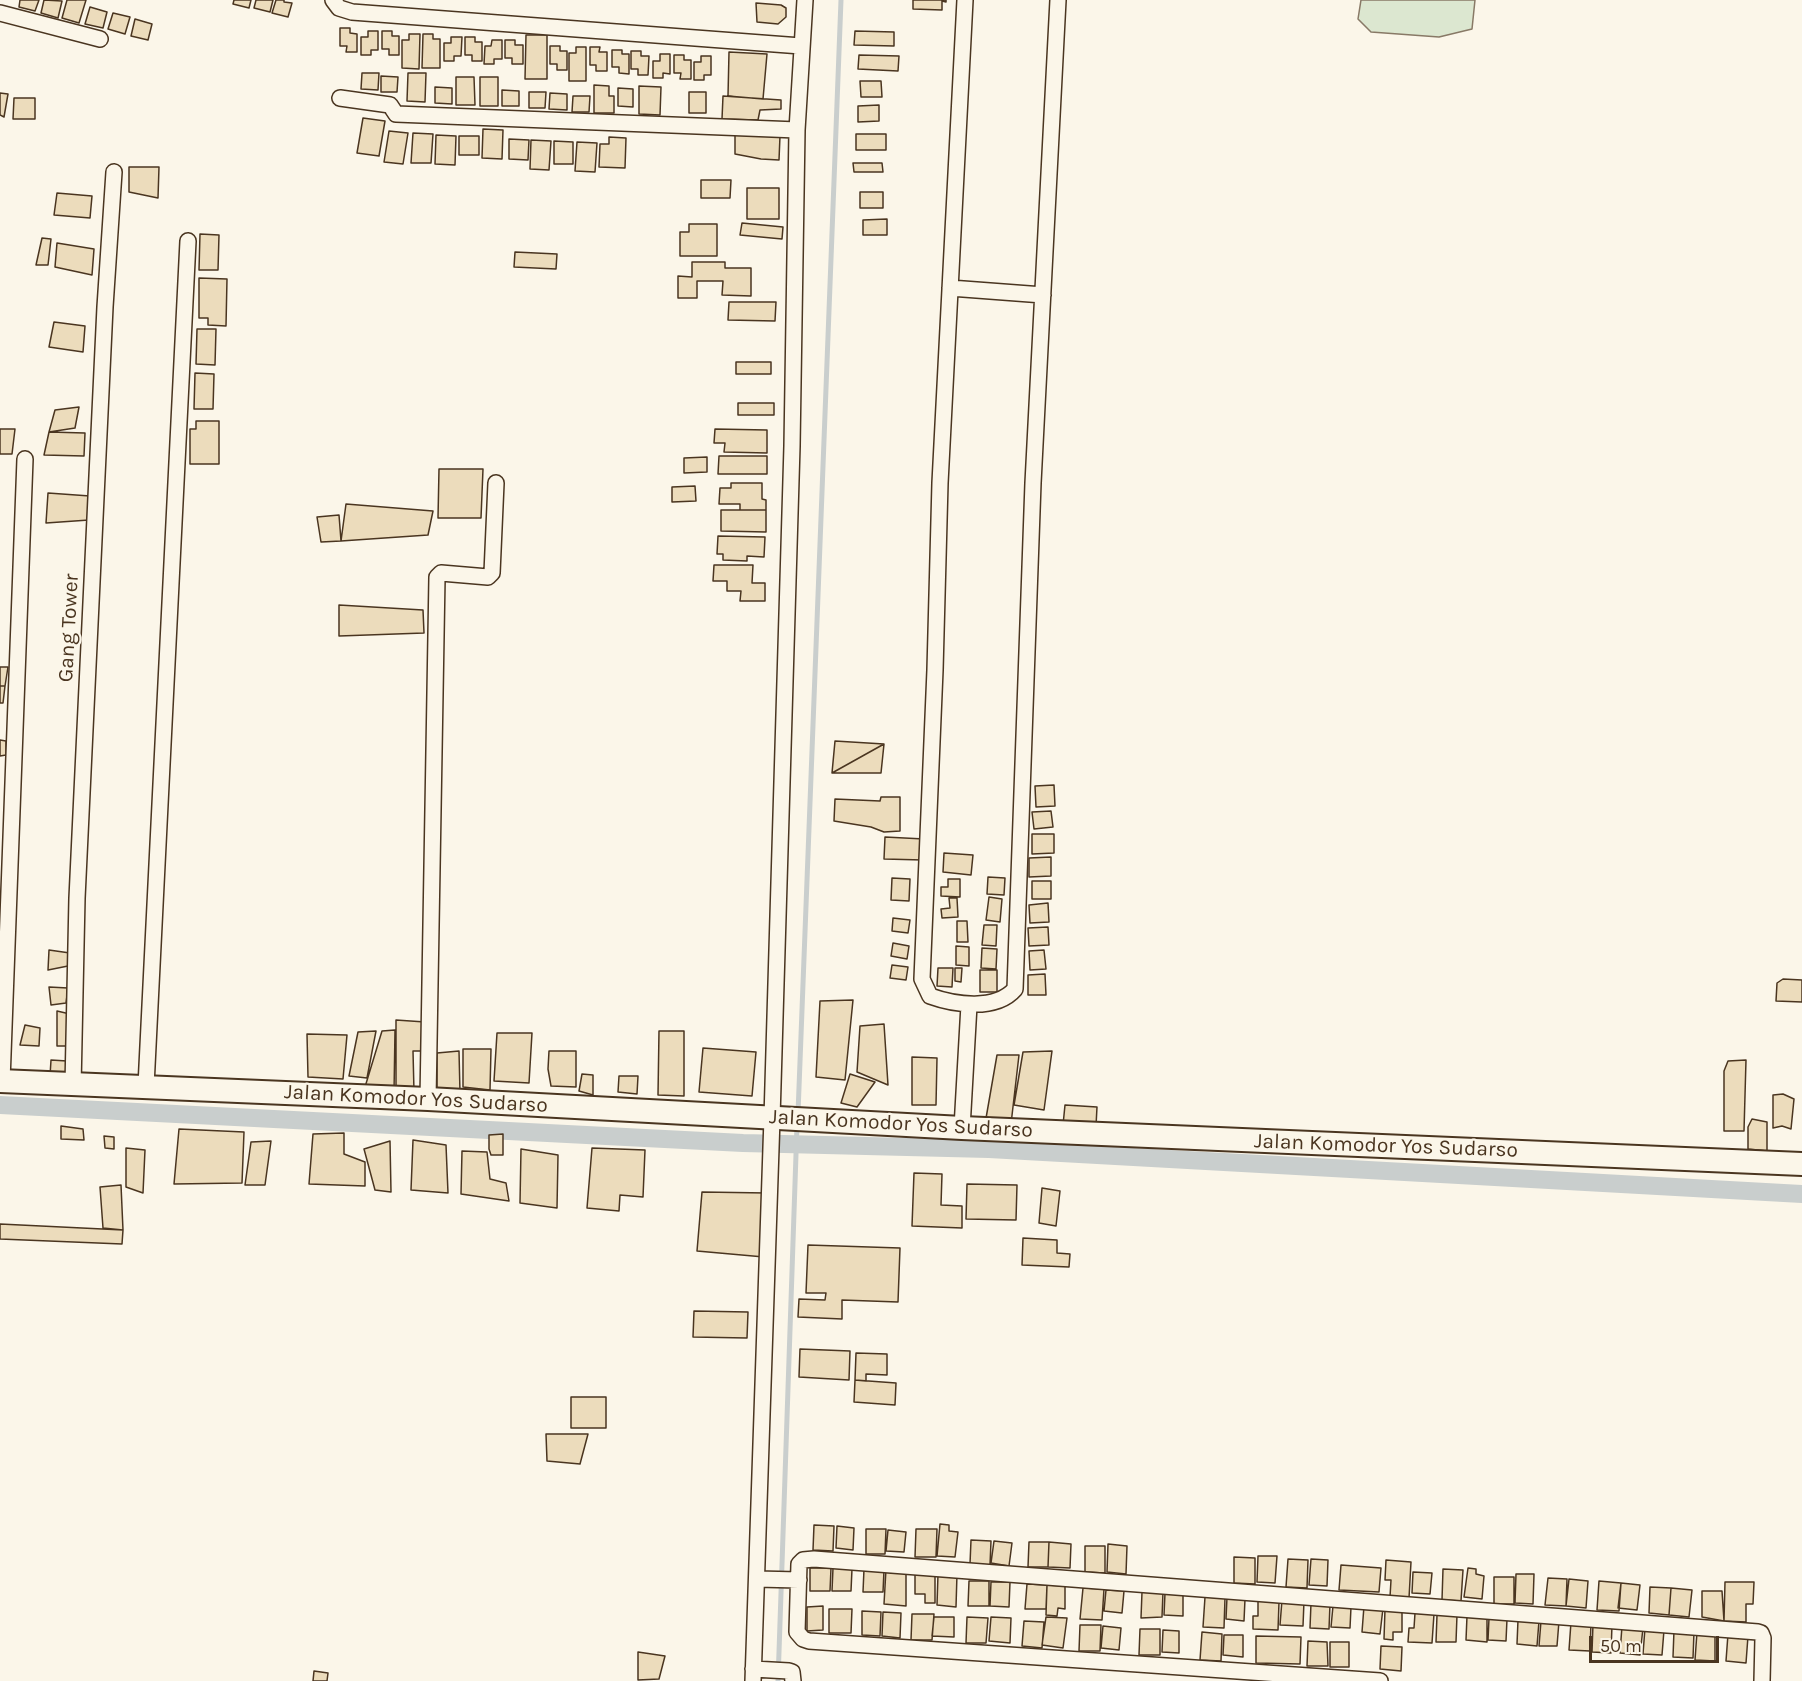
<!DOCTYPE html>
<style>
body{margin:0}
#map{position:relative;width:1802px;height:1681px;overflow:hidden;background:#fbf6e9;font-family:Karla,sans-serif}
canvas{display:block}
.scale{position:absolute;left:1589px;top:1636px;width:130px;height:27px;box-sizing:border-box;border:3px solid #4a3520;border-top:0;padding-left:8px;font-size:18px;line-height:21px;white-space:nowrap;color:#4a3520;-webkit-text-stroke:4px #fbf6e9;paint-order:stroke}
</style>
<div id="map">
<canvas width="1802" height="1681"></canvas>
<div class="scale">50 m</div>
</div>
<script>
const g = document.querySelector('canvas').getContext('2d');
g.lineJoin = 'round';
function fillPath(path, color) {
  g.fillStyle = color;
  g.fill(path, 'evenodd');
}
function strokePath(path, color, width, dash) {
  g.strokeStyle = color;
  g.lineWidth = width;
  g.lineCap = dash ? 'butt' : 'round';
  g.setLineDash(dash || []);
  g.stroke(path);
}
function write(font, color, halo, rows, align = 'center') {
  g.font = font + ' Karla,sans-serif';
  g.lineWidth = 4.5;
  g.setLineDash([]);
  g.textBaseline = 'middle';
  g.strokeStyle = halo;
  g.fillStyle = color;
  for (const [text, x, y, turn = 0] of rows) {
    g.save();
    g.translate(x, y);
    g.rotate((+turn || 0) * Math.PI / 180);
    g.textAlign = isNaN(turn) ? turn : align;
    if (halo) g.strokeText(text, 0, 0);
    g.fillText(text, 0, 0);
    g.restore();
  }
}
const green = new Path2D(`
 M1361 0H1475L1472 29 1439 37 1371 32 1358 19Z`);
fillPath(green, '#dce7d0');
strokePath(green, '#887966', 1.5);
strokePath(new Path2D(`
 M798 1113 841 0
 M778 1681 797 1125`), '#c9cecd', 5);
strokePath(new Path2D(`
 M0 1105 743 1143 989 1149 1802 1194`), '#c9cecd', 18);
const building = new Path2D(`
 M20 0H39L35 11 19 7Z
 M44 0 62 1 58 18 41 13Z
 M67 0H86L79 23 62 18Z
 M234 0H251L249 8 233 4Z
 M256 0H273L270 12 254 8Z
 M276 0H284V2L292 3 288 17 272 13Z
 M913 0H946V2L942 1V10L913 9Z
 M756 3 781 5 786 8V17L778 24 757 22Z
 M90 7 107 12 103 28 85 24Z
 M113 13 130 17 125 34 108 29Z
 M135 19 152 24 148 40 131 36Z
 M340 28H350V33L357 34V52H346L347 46H340Z
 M368 31H378V50H371V55H361V37H368Z
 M382 31H392V36H399V55H389V49H382Z
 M855 31 894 32V46L854 45Z
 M409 34H420L419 69 402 68V40H409Z
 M423 34H433V39H440V68H422Z
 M526 35H547V79H525Z
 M451 37H462L461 56H454V61H444V43H451Z
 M465 37H475V42H482V61H472V55H465Z
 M492 40H502V59H494V64H484L485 46H491Z
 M505 40H515V45H523V64H512V58H505Z
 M550 46H560V51H567V70H557V64H550Z
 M576 47H586V81H569V53H576Z
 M590 47H600L599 52H607V71H596V65H590Z
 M612 50H622V54H629V74L619 73V67H612Z
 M631 51H641V56H649L648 75H638V69H631Z
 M729 52 767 54 763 99 728 96Z
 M660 54H670V74L663 73V78H653V61H660Z
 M674 55H684V60H691V79H680L681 73H674Z
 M859 55 899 56 898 71 858 69Z
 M701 56H711V75H704V80H694V62H701Z
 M362 73H379L378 90 361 89Z
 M408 73H426L425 102 407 101Z
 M381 76 398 77 397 92H381Z
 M456 77H474L475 105H456Z
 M480 77H498V106H480Z
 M860 81H881L882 97H861Z
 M594 85 609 86V96H614V113H594Z
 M639 86 661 87 660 115 639 114Z
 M435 87 452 88V104L435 103Z
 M618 88 633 89V107L618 106Z
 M502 90 519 91V106H502Z
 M529 92H546L545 108H529Z
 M689 92H706V113H689Z
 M0 93 8 94 4 117 0 115Z
 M550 93 567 94V110L549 109Z
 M573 96H590L589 112H572Z
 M723 96 781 100V109L760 110 758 120 722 119Z
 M14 98H35V119H13Z
 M879 105V121L858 122V106Z
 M363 118 385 121 379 156 357 153Z
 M483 129 503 130 502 159 482 158Z
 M389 131 408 133 403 164 384 162Z
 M413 133 433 134 431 163H411Z
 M735 134 780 136 779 160 761 159 735 154Z
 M856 134H886V150H856Z
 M436 135 456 136 455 165 435 164Z
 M459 136H479V155H459Z
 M609 137 626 138 625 168 599 167 600 144H609Z
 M509 139 529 140 528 160 509 159Z
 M531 140 551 141 549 170 530 169Z
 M554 141 573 142V164H554Z
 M577 142 597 143 595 172 575 171Z
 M853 163H882L883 172H854Z
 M129 167H159L158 198 129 192Z
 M701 180H731L730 198H701Z
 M747 188H779V219H747Z
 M860 192H883V208H860Z
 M57 193 92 196 90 218 54 215Z
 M887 219V235H863V220Z
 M742 223 783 227 782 239 740 235Z
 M689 224H717V256H680V232H689Z
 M200 234 219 235 218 270H199Z
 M42 238 51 239 48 265H36Z
 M57 243 94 249 92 275 55 267Z
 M515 252 557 254 556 269 514 267Z
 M692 262H725V268H751V296L722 295 723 281H697V298H678V276L692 277Z
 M199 278 227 279 226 326 208 325V318H199Z
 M729 302H776L775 321 728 320Z
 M54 322 85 326 83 352 49 347Z
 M197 329H216L215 365 196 364Z
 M736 362H771V374H736Z
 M195 373 214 374 213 409H194Z
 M738 403H774V415H738Z
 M79 407 75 428 49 432 55 410Z
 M196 421H219V464H190V429H196Z
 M0 429H15L12 454H0Z
 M715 429 767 430V453L724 452 725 443H714Z
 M49 432 85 433 84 456 44 455Z
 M719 456H767V474H718Z
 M707 457V472L684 473V458Z
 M439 469H483L481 518H438Z
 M731 483H762V499L766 500V510H740V504H719L720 488H731Z
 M695 486 696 501 672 502V487Z
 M48 493 90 496 89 520 46 523Z
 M346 504 433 511 428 535 341 541Z
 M721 510H766V532L721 531Z
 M339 515 341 541 321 542 317 517Z
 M718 536 765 537 764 557 747 556V561L723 560V554H717Z
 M714 565H753L752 583H765V601H740L741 591H727V581H713Z
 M339 605 423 610 424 633 339 636Z
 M0 667H8L5 686H0Z
 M0 686H5L3 703H0Z
 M0 740 6 741V755L0 756Z
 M835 741 884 744 832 773Z
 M884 744 881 773H832Z
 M1054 785 1055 806 1036 807 1035 786Z
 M881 797H900V831L884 832 871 827 834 821 835 799 880 801Z
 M1051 811 1053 827 1034 829 1032 812Z
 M1032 834H1054V853L1032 854Z
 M885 837 924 839 923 860 884 859Z
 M944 853 973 855 971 875 943 872Z
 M1051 857V876L1029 877V858Z
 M988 877 1005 878 1004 895 987 894Z
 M892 878 910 879 909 901 891 900Z
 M948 879H960V897L941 896V887H948Z
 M1032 881H1051V899H1032Z
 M989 897 1002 899 1000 922 986 920Z
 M949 898H957L958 917 942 918 941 909 950 908Z
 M1048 903 1049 922 1030 923 1029 905Z
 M893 918 910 920 908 933 892 931Z
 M957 921H967L968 942H957Z
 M984 925H997L996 946 982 945Z
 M1048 927 1049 945 1029 946 1028 928Z
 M893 943 909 946 907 959 891 956Z
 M956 946 969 947V966L956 965Z
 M982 948 997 949 996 969 981 968Z
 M49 950 70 953 68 966 48 970Z
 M1044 950 1046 969 1030 970 1029 951Z
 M892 965 908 967 906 980 890 978Z
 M938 968H953L952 987 937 986Z
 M955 968H962L961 982 955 981Z
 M980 970H997V992H980Z
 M1045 974 1046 995H1028V975Z
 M1783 979 1802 980V1002L1776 1001 1777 983Z
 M49 987 68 988 66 1003 51 1005Z
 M853 1000 845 1080 816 1077 820 1001Z
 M57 1011 70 1014 68 1046H57Z
 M396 1020 425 1022 426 1051H413L414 1092H396Z
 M884 1024 888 1085 857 1072 860 1026Z
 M25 1025 40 1028 39 1046 20 1045Z
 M395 1030 394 1093 365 1087 382 1031Z
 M376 1031 367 1078 349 1076 358 1032Z
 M659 1031H684V1096L658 1095Z
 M497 1033H532L529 1083 494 1081Z
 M307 1034 347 1035 343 1079 308 1077Z
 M703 1048 756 1052 752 1096 699 1092Z
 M463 1049H491L490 1090 463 1087Z
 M459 1051 460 1093 437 1092V1053Z
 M549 1051H576V1087L551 1086 548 1069Z
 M1052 1051 1044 1110 1014 1105 1023 1052Z
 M997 1055H1019L1011 1124H985Z
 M912 1057 937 1058 936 1105H912Z
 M51 1060 67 1061 65 1077 50 1076Z
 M1746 1060 1744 1131H1724V1071L1728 1061Z
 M582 1074 593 1075V1095L579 1091Z
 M850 1074 875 1082 857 1107 841 1103Z
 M619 1076H638L637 1094 618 1092Z
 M1783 1094 1794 1099 1791 1129 1782 1126 1773 1128V1095Z
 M1065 1105 1097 1107 1096 1126 1063 1125Z
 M1752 1119 1767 1122V1151L1748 1149V1127Z
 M61 1126 83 1129 84 1140 61 1139Z
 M179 1129 244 1132 242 1183 174 1184Z
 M344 1133V1154L365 1162V1186L309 1184 313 1134Z
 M503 1134V1155H491L489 1149V1135Z
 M104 1136 114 1137V1149L105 1148Z
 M413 1140 446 1145 448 1193 411 1190Z
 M271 1141 265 1185H245L251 1142Z
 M390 1141 391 1192 375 1190 364 1149Z
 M126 1148 145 1150 143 1193 126 1187Z
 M592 1148 645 1150 643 1197 620 1195 619 1211 587 1208Z
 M521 1149 558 1155 557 1208 520 1203Z
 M462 1151 487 1152 490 1179 506 1183 509 1201 461 1194Z
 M914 1173 942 1174 941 1205 962 1206V1228L912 1226Z
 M967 1184 1017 1185 1016 1220 966 1219Z
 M121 1185 123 1230 103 1228 100 1187Z
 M1042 1188 1060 1191 1056 1226 1039 1223Z
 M702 1192 767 1193 764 1257 697 1251Z
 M0 1224 123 1230 122 1244 0 1239Z
 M1023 1238 1057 1240V1253L1070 1254 1069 1267 1022 1265Z
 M808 1245 900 1248 898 1302 842 1300V1319L798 1317 799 1299 825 1300 826 1293H806Z
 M694 1311 748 1312 747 1338 693 1337Z
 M800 1349 850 1351 849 1380 799 1377Z
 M856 1353 887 1354V1375L866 1374V1381L855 1380Z
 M855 1380 896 1383 895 1405 854 1402Z
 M571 1397H606V1428H571Z
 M546 1434H588L580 1464 547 1461Z
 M940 1524 949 1525V1531L958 1532 955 1557 937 1556Z
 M814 1525 834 1526 833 1551 813 1550Z
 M837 1526 854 1528 853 1550 836 1548Z
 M866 1529H886L885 1554H866Z
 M916 1529H937L936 1557H915Z
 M888 1530 906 1532 904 1552 886 1551Z
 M971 1540 991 1541 990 1565 970 1564Z
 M994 1541 1012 1543 1009 1566 991 1563Z
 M1029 1542H1049L1048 1567H1028Z
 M1049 1542 1071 1544 1070 1568 1048 1567Z
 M1108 1544 1127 1546 1126 1574 1107 1572Z
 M1085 1546H1105V1573L1085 1572Z
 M1258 1556H1277L1275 1583 1257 1582Z
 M1234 1557 1255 1558V1584L1234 1583Z
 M1288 1559 1308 1560 1307 1588 1286 1587Z
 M1311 1559 1328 1560 1327 1586 1309 1585Z
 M1386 1560 1411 1562 1409 1598 1390 1597 1391 1580H1385Z
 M1341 1565 1381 1568 1379 1592 1339 1590Z
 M810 1568H831L830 1591H810Z
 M833 1568 852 1569 851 1591H832Z
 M1468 1568 1476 1569V1574L1484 1576 1482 1599 1464 1597Z
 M864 1569 884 1570 883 1592H863Z
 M886 1569 906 1570V1606L884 1604Z
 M1443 1569 1463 1570 1461 1601 1442 1600Z
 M915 1572 935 1573V1603H925V1594H915Z
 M1413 1572 1432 1573 1430 1594 1412 1593Z
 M938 1574H957L956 1607 937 1605Z
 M1516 1574H1534L1533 1604 1515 1603Z
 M1494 1577H1514V1604H1494Z
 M1548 1578 1567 1579 1566 1606 1545 1605Z
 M1569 1579 1588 1581 1586 1608 1566 1606Z
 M969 1581H989V1606H968Z
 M1599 1581 1621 1583 1619 1611 1597 1610Z
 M991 1582H1010L1009 1607 990 1606Z
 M1725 1582H1754L1753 1604H1746V1622L1724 1621Z
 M1621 1583 1640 1585 1637 1610 1618 1608Z
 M1027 1584 1047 1585 1046 1609H1025Z
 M1047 1585 1065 1586V1609L1058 1608 1057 1616 1046 1615Z
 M1650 1587 1671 1588 1669 1615 1649 1613Z
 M1083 1588 1104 1589 1102 1620 1080 1619Z
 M1671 1588 1692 1590 1689 1617 1669 1615Z
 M1106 1590 1124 1591 1122 1613 1104 1611Z
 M1702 1591H1722L1724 1621 1702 1617Z
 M1142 1592H1163L1162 1617 1141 1618Z
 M1165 1593 1183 1594V1616L1164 1615Z
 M1205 1597 1225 1598 1224 1628 1203 1627Z
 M1227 1597 1245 1599 1244 1621 1226 1619Z
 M1282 1600 1304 1601 1303 1626 1280 1625Z
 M1258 1601 1279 1602 1278 1630 1253 1629V1616H1258Z
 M1311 1603 1330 1604 1329 1629 1310 1628Z
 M823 1606V1630L807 1631V1607Z
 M1333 1606 1351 1607 1350 1628 1331 1627Z
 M1364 1606 1383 1608 1380 1634 1362 1632Z
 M829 1609H852L851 1633H829Z
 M1385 1609 1402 1610V1632H1393V1640L1384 1639Z
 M862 1611 881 1612 880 1636 862 1635Z
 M883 1612 901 1613 900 1638 882 1636Z
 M1415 1613 1434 1614 1432 1643 1408 1642 1409 1628H1414Z
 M912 1614H934L932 1640H911Z
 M1437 1615H1457L1456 1642H1436Z
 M1467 1616 1487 1617V1642L1466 1640Z
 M934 1617H954V1637L932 1636Z
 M967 1617 988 1618 986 1643H966Z
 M991 1617 1011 1618 1010 1643 989 1641Z
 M1046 1617 1067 1618 1063 1648 1042 1645Z
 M1489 1618 1507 1619 1506 1641 1488 1640Z
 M1518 1620 1539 1621 1537 1646 1517 1644Z
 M1024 1621 1044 1622 1042 1648 1022 1646Z
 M1541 1621H1559L1557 1646H1539Z
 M1571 1622 1591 1623 1590 1651 1569 1650Z
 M1593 1624 1612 1625 1611 1653 1592 1652Z
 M1080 1625H1101L1100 1651H1079Z
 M1103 1626 1121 1628 1119 1650 1101 1648Z
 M1622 1626 1643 1628 1640 1655 1620 1653Z
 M1645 1628 1664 1630 1662 1655 1643 1654Z
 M1140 1629H1160V1655H1139Z
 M1163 1630 1179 1631V1653L1162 1652Z
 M1674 1630 1694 1632 1693 1658 1673 1657Z
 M1202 1632 1222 1634 1221 1661 1200 1660Z
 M1697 1632 1715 1634V1661L1695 1660Z
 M1728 1634 1748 1636 1746 1663 1726 1661Z
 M1224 1635H1243V1657L1223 1655Z
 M1256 1636 1301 1637 1300 1664 1256 1663Z
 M1308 1641 1327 1642 1328 1666H1307Z
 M1330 1642H1349V1667H1330Z
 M1381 1646 1402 1647 1401 1671 1380 1669Z
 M638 1652 665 1656 659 1679 638 1680Z
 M314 1671 328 1673 327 1681H313Z`);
fillPath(building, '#ecdcbc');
strokePath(building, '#4a3520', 1.5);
const street = new Path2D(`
 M333 0 339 8 352 12 801 46
 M965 0 940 483 935 670 922 979 930 996C955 1005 996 1011 1015 989L1033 483 1058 0
 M0 13 100 39
 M340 98 390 105 396 114 797 130
 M950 288 1043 295
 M2 1081 25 459
 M73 1086 77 898 105 307 114 172
 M146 1086 188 241
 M428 1099 437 577 441 573 488 577 492 573 496 483
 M962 1128 969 1005
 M757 1579 799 1580
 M753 1669 789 1671 792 1672 793 1681
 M753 1681 772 1118 792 446 797 130 805 0
 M1380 1681 809 1641 803 1639 797 1632 799 1564 803 1560 814 1559 1758 1632 1761 1633 1763 1638 1762 1681`);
const secondary = new Path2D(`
 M0 1081 428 1099 962 1128 1802 1164`);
strokePath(street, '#4a3520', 18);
strokePath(secondary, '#4a3520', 26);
strokePath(street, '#fbf6e9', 15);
strokePath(secondary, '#fbf6e9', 22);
write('21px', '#4a3520', '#fbf6e9', [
 ["Gang Tower",69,628,-87],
 ["Jalan Komodor Yos Sudarso",416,1099,3],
 ["Jalan Komodor Yos Sudarso",901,1124,3],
 ["Jalan Komodor Yos Sudarso",1386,1146,2]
]);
</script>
